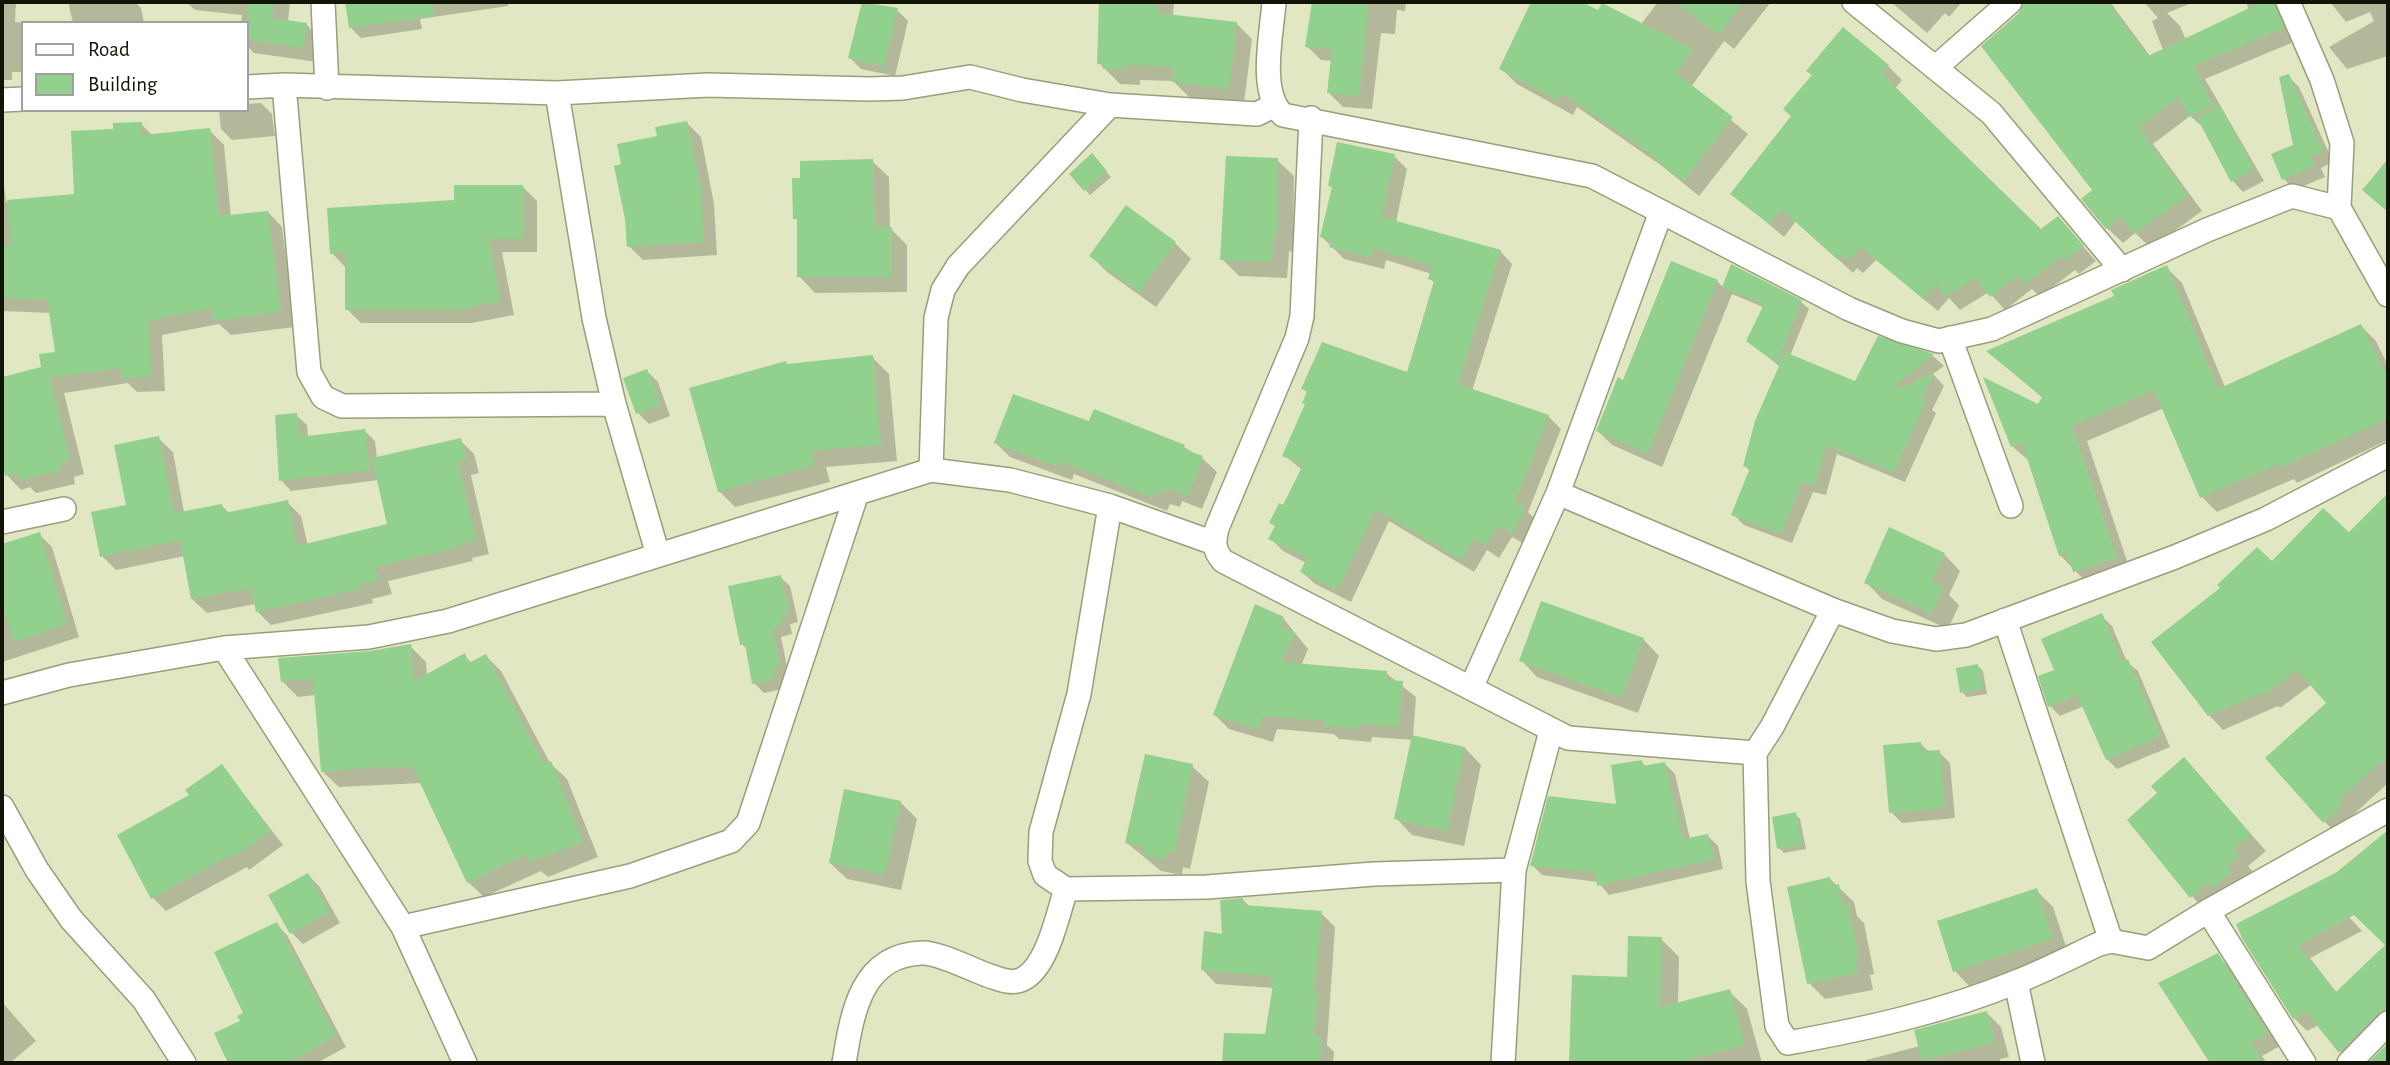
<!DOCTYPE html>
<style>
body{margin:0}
#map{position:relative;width:2390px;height:1065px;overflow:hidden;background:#e1e7c2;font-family:"Alegreya Sans",sans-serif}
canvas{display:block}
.frame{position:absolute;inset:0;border:4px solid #121407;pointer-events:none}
.legend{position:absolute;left:21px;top:21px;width:228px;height:91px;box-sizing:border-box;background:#fff;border:2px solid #a0a19c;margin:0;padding:9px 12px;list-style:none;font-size:21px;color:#121407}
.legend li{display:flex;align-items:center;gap:14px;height:35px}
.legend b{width:35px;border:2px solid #a0a19c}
</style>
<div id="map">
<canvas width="2390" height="1065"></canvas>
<div class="frame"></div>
<ul class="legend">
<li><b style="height:9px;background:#fff"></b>Road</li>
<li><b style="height:19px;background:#92d08e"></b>Building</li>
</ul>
</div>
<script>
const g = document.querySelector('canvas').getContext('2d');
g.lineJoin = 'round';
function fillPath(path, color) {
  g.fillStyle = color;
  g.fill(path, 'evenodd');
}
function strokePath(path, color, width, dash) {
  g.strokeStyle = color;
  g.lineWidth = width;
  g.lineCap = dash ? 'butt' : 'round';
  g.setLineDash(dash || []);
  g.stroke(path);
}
fillPath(new Path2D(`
 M2 2H16L15 22 25 23 23 72H12V80H2Z
 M68 2H135L141 8 144 23H73Z
 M186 2H290L288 22 306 24 321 40 317 62 254 53 247 46V23H241L242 15 195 10Z
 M346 2H508V6L420 19 422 29 361 38 350 27Z
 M863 2 897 10 908 21 895 76 861 69 850 58Z
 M1101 2H1174L1173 17 1236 23 1252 39 1244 103 1190 98 1173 81 1140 80V85L1120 84 1099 63Z
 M1313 2H1406L1405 11 1397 10 1395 34 1381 33 1372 109 1343 107 1329 93 1332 61 1321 60 1307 46Z
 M1533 2H1578L1599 12 1641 24 1658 2H1771L1734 49 1724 41 1691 87 1748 134 1699 196 1662 166 1577 107 1573 115 1517 84 1501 68Z
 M1891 2H1962L1949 17 1945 13 1927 33Z
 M2027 2H2110L2181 98 2152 21 2158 18 2144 2H2194L2167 13 2180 26 2186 40 2249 10 2246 2H2277L2286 10 2296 41 2205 79 2264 181 2243 192 2233 181 2204 128 2190 116 2153 144 2202 211 2151 248 2135 233 2123 243 2107 228 2095 190 2021 14Z
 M2330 2H2388V56L2347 69 2329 47 2374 21 2370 12 2346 22Z
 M1888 66 1902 80 1895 89 2041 231 2058 218 2096 261 2079 274 2075 270 2040 297 2032 289 2005 310 1989 292 1960 310 1949 298 1938 311 1876 260 1863 273 1857 268 1853 273 1796 221 1784 237 1733 194Z
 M2288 76 2299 87 2333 162 2321 168 2325 177 2294 190 2284 179 2295 146Z
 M261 103 272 114 275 136 232 140 221 129 219 110H247V104Z
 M687 123 701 137 714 204 717 255 643 260 629 246 659 137Z
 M141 124 153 136 209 130 224 145 231 217 268 212 282 227 295 327 231 335 219 324 162 335 165 391 137 392 128 383 64 393 84 474 74 477 75 484 36 493 30 487 21 490 7 475 2 455V379L43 369 57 353 51 313 2 311V169L6 202 75 196 115 131Z
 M1092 155 1111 177 1090 195 1071 174Z
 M1394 156 1407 169 1396 223 1500 251 1512 264 1472 391 1548 416 1561 429 1528 512 1538 522 1526 545 1512 537 1499 558 1487 550 1474 572 1389 521 1351 602 1315 584 1302 572 1306 563 1283 551 1270 538 1276 527 1271 522 1284 507 1302 470 1284 455 1307 405 1308 393 1303 389 1408 374 1435 283 1430 279 1432 274 1386 260 1384 269 1344 259 1322 237 1333 189 1330 185Z
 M1277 160 1294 176 1293 252 1289 251 1287 278 1239 276 1222 259Z
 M872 161 889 177 890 228 907 245V292L815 293 799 276V222L795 218Z
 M523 187 537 201V252H502L514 315 472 323H361L347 309V269L332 253 455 202Z
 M1175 243 1191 259 1156 307 1107 272 1091 256Z
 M1732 266 1801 302 1809 309 1790 356 1856 384 1879 338 1933 356 1944 366 1933 374 1944 386 1932 410 1936 413 1905 482 1837 454 1826 495 1813 492 1792 543 1744 525 1733 514 1750 471 1745 466 1780 367 1748 340 1765 308 1732 294 1662 467 1612 445 1598 431 1624 382 1717 281 1724 288Z
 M2166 267 2182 283 2225 387 2361 326 2376 341 2388 366V440L2297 483 2294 479 2217 512 2202 497 2164 408 2087 441 2131 573 2090 586 2061 556 2029 461 2012 446 2044 399 1989 351 2116 297Z
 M872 357 889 374 897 461 826 467 830 482 735 507 719 491 788 365Z
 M647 371 658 382 670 416 649 424 638 413Z
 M296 415 307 425 308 438 365 431 375 441 377 459 460 440 474 454 479 473 471 475 489 554 472 558 473 561 388 581 392 594 372 599 373 603 271 625 257 611 256 604 207 613 192 599 185 556 116 570 102 556 158 438 173 452 184 512 222 506 230 514 287 502 301 516 308 546 389 525 379 480 291 491 281 480Z
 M1090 424 1184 447 1202 458 1217 472 1202 509 1182 501 1180 507 1170 504 1167 511 1074 474 1072 480 1010 457 996 443Z
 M2388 496V783L2352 816 2356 820 2339 836 2324 821 2329 703 2312 684 2280 708 2278 706 2223 730 2209 715 2272 564 2349 534Z
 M39 534 52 547 79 637 2 662V546Z
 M1944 554 1960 571 1949 595 1959 605 1948 629 1882 599 1866 582Z
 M780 577 790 586 798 622 790 624 792 634 781 637 789 677 782 678 783 689 764 693 754 683 748 650 742 644Z
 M2101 615 2112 626 2127 662 2138 671 2170 747 2117 769 2107 759 2084 706 2060 716 2050 706 2056 671Z
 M1283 618 1308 649 1301 666 1386 673 1416 697 1413 737 1465 748 1481 765 1464 846 1412 835 1396 818 1413 740 1372 737 1371 742 1339 739 1334 734 1277 729 1273 742 1229 729 1215 715Z
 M1643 639 1659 656 1638 713 1537 677 1521 660Z
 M410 646 426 662 427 676 464 656 472 663 486 656 501 671 550 763 567 779 598 857 548 877 541 871 484 897 468 882 422 783 339 787 323 772 316 695 298 697 282 681 370 653Z
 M1978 666 1983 671 1987 694 1967 697 1962 692Z
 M1920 743 1929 752H1939L1950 763 1955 818 1902 823 1891 812Z
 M2184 759 2266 851 2248 866 2254 873 2207 914 2130 820 2160 794Z
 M1642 762 1646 767 1664 763 1675 774 1690 839 1707 835 1718 846 1723 869 1609 895 1598 882 1542 875 1532 865 1618 806Z
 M222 766 283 845 249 870 247 867 166 911 153 898 191 796Z
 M1192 766 1209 782 1190 869 1183 867 1182 875 1161 871 1127 843Z
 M900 802 917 819 901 890 847 879 830 863Z
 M1795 814 1800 819 1806 849 1784 853 1779 848Z
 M308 875 319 886 340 923 303 944 292 933 271 896Z
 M1830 879 1854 902 1857 916 1864 923 1874 974 1870 975 1873 990 1825 999 1809 983Z
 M2036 890 2053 907 2069 955 1971 988 1955 971 1939 922Z
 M2331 897 2362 931 2310 958 2337 993 2380 952 2388 960V1010L2371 1025 2351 1063 2319 1025 2307 1031 2294 1018 2244 939Z
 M1243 900 1250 907 1321 913 1335 927 1327 1045 1334 1052 1333 1063H1224L1226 1035 1266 1036 1274 988 1216 984 1203 970Z
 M276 924 287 935 346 1047 317 1063H230L216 1034 242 1022Z
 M1661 939 1679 957 1678 1005 1729 991 1747 1009 1762 1063H1571L1574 977 1628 979Z
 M2217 955 2230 968 2280 1046 2262 1056 2267 1063H2212L2160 984Z
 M2 1002 36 1041 10 1063H2Z
 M1987 1013 2001 1027 2009 1057 2000 1059 2001 1063H1867L1866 1060 1920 1046Z`), '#0003');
fillPath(new Path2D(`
 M247 2H274L272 18 307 23 303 48 247 40Z
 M345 2H432L433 16 349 28Z
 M862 2 898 8 884 67 848 58Z
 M1099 2H1158L1157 13 1237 22 1229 89 1172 82 1174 67 1125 65V70L1103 69V64H1097Z
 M1312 2H1369L1359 96 1327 93 1332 49 1305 47Z
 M1531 2H1582L1598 10 1602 3 1693 49 1676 73 1733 117 1683 182 1645 150 1562 93 1558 101 1499 69Z
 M1675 2H1744L1718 35Z
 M2024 2H2108L2148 56 2262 2H2274L2284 28 2194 66 2213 106 2189 117 2179 97 2139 128 2188 195 2134 234 2121 217 2106 229 2081 199 2092 190 1981 46 2019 13Z
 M1843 27 1889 65 1882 74 2041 229 2058 216 2084 246 2064 261 2061 256 2024 285 2017 276 1990 297 1975 278 1945 297 1936 284 1923 299 1861 247 1848 261 1842 255 1838 260 1781 209 1769 224 1730 194 1791 116 1783 109 1812 75 1806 71Z
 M2289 74 2323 151 2311 157 2315 166 2282 180 2271 154 2293 145 2279 77Z
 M2220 105 2254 170 2231 182 2197 118Z
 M687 121 701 189 704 242 627 247 625 219 614 166 621 164 617 144 657 136 655 127Z
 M142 122V135L210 128 219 216 268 211 281 312 214 321 212 308 148 321 152 377 121 378 120 368 50 378 70 460 60 462 61 470 20 480 19 473 5 476 2 463V377L41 367 39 354 55 352 47 299 2 298V245L11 246 7 200 74 194 71 131 113 129V123Z
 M1337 142 1395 154 1382 217 1501 250 1458 384 1549 415 1515 502 1526 508 1512 533 1499 526 1486 546 1474 539 1461 560 1376 509 1338 590 1300 572 1307 558 1268 539 1275 526 1269 523 1279 503 1283 505 1303 465 1282 456 1305 404 1302 403 1307 391 1301 389 1322 342 1407 372 1434 281 1428 279 1432 266 1373 248 1371 258 1329 247 1331 240 1320 237 1332 187 1328 186Z
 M1092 153 1107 171 1084 191 1069 174Z
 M1226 156 1278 158 1277 236H1273L1272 262 1220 260Z
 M873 159 875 227H892V277H797V219H793L792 178H800V161Z
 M2388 159V212L2362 190Z
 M454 185H523V239H489L500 301 457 310H345V253L330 254 327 208 454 200Z
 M1126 205 1176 242 1139 292 1089 256Z
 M1671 261 1718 280 1648 454 1596 431 1618 377 1623 380Z
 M1731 264 1802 300 1777 364 1746 341 1764 304 1722 287Z
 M2167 265 2218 389 2361 324 2388 379V418L2280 468 2278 464 2200 498 2154 390 2072 426 2117 558 2073 572 2067 554 2059 556 2022 443 2011 447 1983 377 2038 404 2042 397 1986 351 2114 296 2111 290Z
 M1878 336 1934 354 1896 384 1899 389 1934 373 1921 399 1926 401 1894 472 1826 445 1815 486 1802 482 1781 534 1731 515 1750 468 1743 466 1755 421 1785 352 1855 381Z
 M873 355 881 445 811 451 815 465 718 492 689 388 786 361 787 364Z
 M647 369 661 405 636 414 623 378Z
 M1013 394 1089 421 1094 409 1185 445 1183 449 1203 456 1188 496 1167 488 1165 494 1156 491 1153 498 1060 461 1058 467 994 443Z
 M297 413 299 437 365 429 370 470 279 481 275 415Z
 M159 436 174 513 222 504 224 513 288 500 297 546 387 524 372 458 461 438 466 460 458 461 476 540 459 544 460 547 375 567 379 580 359 585 360 589 256 612 251 588 191 599 180 540 100 557 91 512 126 505 114 445Z
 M2388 493V756L2339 800 2343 805 2323 823 2265 758 2326 703 2297 670 2265 695 2263 692 2208 716 2151 642 2220 588 2217 585 2257 547 2272 561 2323 508 2349 532Z
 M1889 527 1945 553 1931 582 1943 587 1932 614 1864 583Z
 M40 532 67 624 14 642 2 603V544Z
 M781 575 789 613 781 615 783 625 773 627 780 668 773 669 775 680 752 684 745 644 740 645 728 586Z
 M1541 601 1644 638 1622 698 1519 661Z
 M1255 604 1284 617 1280 626 1295 633 1282 662 1387 671 1386 680 1403 681 1399 727 1358 724V729L1323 726 1324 721 1263 716 1259 729 1213 715Z
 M2102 613 2123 663 2128 659 2161 736 2106 760 2077 695 2048 707 2038 676 2054 670 2041 639Z
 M411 644 414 681 465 653 469 663 486 654 544 764 551 761 583 842 530 862 527 854 467 883 412 766 391 770 390 766 321 772 313 679 281 682 278 658 370 651Z
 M1978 664 1983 689 1960 693 1956 668Z
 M1412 735 1465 747 1447 831 1394 819Z
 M1921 742V751L1940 750 1945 808 1889 813 1883 745Z
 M1145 754 1193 764 1174 853 1167 852 1165 860 1143 855 1145 847 1125 843Z
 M2184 757 2251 834 2233 849 2239 856 2227 866 2232 872 2214 887 2210 882 2190 898 2127 820 2157 793 2151 786Z
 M1642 760 1643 766 1665 762 1683 839 1708 834 1714 859 1597 886 1596 873 1530 866 1548 796 1616 804 1611 765Z
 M222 764 271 831 234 857 232 854 151 899 117 835 189 795 185 790Z
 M844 789 901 801 885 875 829 863Z
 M1796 812 1802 845 1777 849 1772 817Z
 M2388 830V1009L2378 1013 2339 1053 2306 1012 2293 1019 2243 940 2236 924 2337 872ZM2354 915 2385 945 2336 992 2298 945Z
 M308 873 330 912 290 934 268 895Z
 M1830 877 1832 886 1839 884 1843 906 1848 905 1859 958 1855 959 1858 973 1807 984 1787 887Z
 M2037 888 2053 939 1953 972 1937 921Z
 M1243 898 1244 905 1322 911 1314 993 1319 994 1313 1036 1321 1037 1320 1063H1222L1224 1033 1265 1034 1273 985H1270L1271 976 1201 970 1204 931 1222 934 1220 900Z
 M277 922 336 1036 288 1063H228L214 1033 240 1021 237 1016 243 1013 214 952Z
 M1628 936 1662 937 1660 1007 1730 989 1745 1045 1678 1063H1569L1572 975 1627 977Z
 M2218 953 2268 1033 2251 1043 2264 1063H2210L2158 983Z
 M1987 1011 1995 1042 1922 1061 1914 1030Z
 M2388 1043V1063H2368Z`), '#92d08e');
const minor = new Path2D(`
 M323 2 327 88
 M1274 2C1272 33 1258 92 1283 115L1592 176 1849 309 1902 331 1939 341 1992 329 2207 230 2292 196 2339 208 2388 295
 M1854 2 1991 113 2122 270
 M2288 2 2322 80 2342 143 2339 208
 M1935 68 2010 2
 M284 85 309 372 323 397 342 406 614 404
 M247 87 284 85 557 93 708 85 869 89 903 88 970 77 1022 90 1110 105 1257 114 1273 106
 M557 93 594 318 614 404 658 555
 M2 100 23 99
 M1311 118 1302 316 1297 338 1217 528C1214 542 1213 549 1223 561L1568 738 1755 753
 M1950 338 2011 506
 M931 470 936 318 943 290 958 266 1110 105
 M1558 493 1833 610 1892 631 1936 639 1966 635 2175 557 2266 519 2388 455
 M1110 506 1079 694 1041 832 1040 861 1045 875 1066 889 1207 887 1374 874 1514 870
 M2 522 64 509
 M1833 610 1772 727 1755 753 1758 881 1777 1026 1788 1043C1865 1029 1943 1012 2016 982 2044 971 2071 957 2099 944L2111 941 2148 948 2208 911 2388 810
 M2005 620 2111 941
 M224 648 403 927 465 1063
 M1471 688 1558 493 1661 212
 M2 693 69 675 224 648 369 637 448 621 931 470 1010 480 1110 506 1214 543
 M2 807 37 870 71 919 144 1000 184 1063
 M2208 911 2304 1063
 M403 927 630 876 731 841 748 823 857 493
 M2016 982 2033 1063
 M844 1063C852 1015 860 955 922 953 937 952 971 969 987 975 999 979 1012 985 1023 979 1048 966 1058 913 1066 889
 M1503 1063 1514 870 1551 731
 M2349 1063 2388 1023`);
strokePath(minor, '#999e7b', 26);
strokePath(minor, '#fff', 23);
</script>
